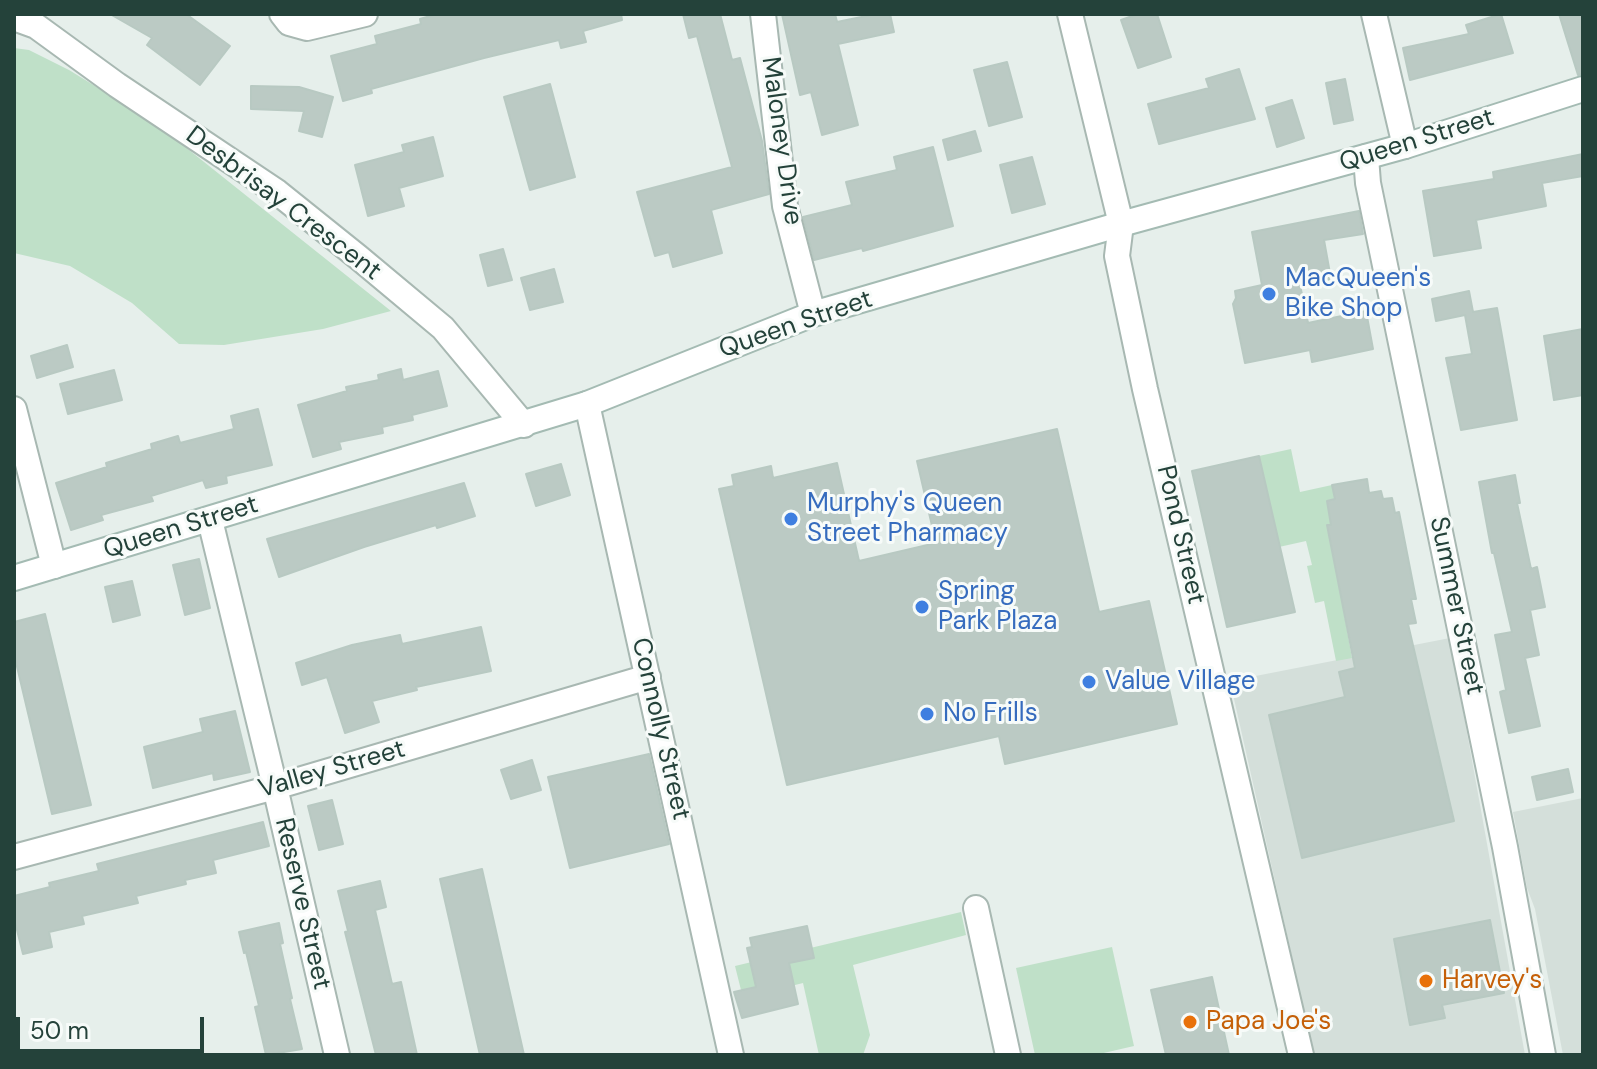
<!DOCTYPE html>
<style>
body{margin:0}
#map{position:relative;width:1597px;height:1069px;overflow:hidden;background:#e6efeb;font-family:"DM Sans",sans-serif}
canvas{display:block}
.frame{position:absolute;inset:0;border:16px solid #24423a;pointer-events:none}
.scale{position:absolute;left:16px;top:1017px;width:188px;height:36px;box-sizing:border-box;border:4px solid #24423a;border-top:0;padding-left:10px;font-size:24px;line-height:28px;white-space:nowrap;color:#24423a;-webkit-text-stroke:6px #f7fbf9;paint-order:stroke}
</style>
<div id="map">
<canvas width="1597" height="1069"></canvas>
<div class="frame"></div>
<div class="scale">50 m</div>
</div>
<script>
const g = document.querySelector('canvas').getContext('2d');
g.lineJoin = 'round';
function fillPath(path, color) {
  g.fillStyle = color;
  g.fill(path, 'evenodd');
}
function strokePath(path, color, width, dash) {
  g.strokeStyle = color;
  g.lineWidth = width;
  g.lineCap = dash ? 'butt' : 'round';
  g.setLineDash(dash || []);
  g.stroke(path);
}
function write(font, color, halo, rows, align = 'center') {
  g.font = font + ' "DM Sans",sans-serif';
  g.lineWidth = 6;
  g.setLineDash([]);
  g.textBaseline = 'middle';
  g.strokeStyle = halo;
  g.fillStyle = color;
  for (const [text, x, y, turn = 0] of rows) {
    g.save();
    g.translate(x, y);
    g.rotate((+turn || 0) * Math.PI / 180);
    g.textAlign = isNaN(turn) ? turn : align;
    if (halo) g.strokeText(text, 0, 0);
    g.fillText(text, 0, 0);
    g.restore();
  }
}
fillPath(new Path2D(`
 M1450 638 1525 1055H1314L1230 681Z
 M1583 798V1055H1563L1535 909 1527 888 1513 812Z`), '#d4dfda');
fillPath(new Path2D(`
 M14 48 29 50 69 70 139 113 179 142 391 311 323 329 224 345 179 344 132 303 70 266 14 253Z
 M1291 449 1300 492 1332 485 1335 499 1327 501 1331 525H1328L1352 658 1336 661 1324 601 1315 603 1307 566 1312 565 1306 541 1279 547 1259 456Z
 M961 912 966 935 853 965 870 1035 863 1055H819L803 983 743 998 735 966Z
 M1112 947 1134 1046 1095 1055H1035L1016 968Z`), '#bfe0c8');
const building = new Path2D(`
 M110 14H186L230 46 200 85 147 45 152 38Z
 M437 14H621L622 20 583 31 586 42 561 48 559 40 484 58 371 89 372 93 343 101 331 56 377 44 375 36 421 24 420 19Z
 M683 14H720L732 60 740 58 762 141 769 194 711 210 722 253 673 267 669 252 655 256 637 192 732 167 697 36 689 38Z
 M782 14H835L837 22 876 14H890L894 32 838 44 858 125 822 135 811 92 800 95Z
 M1138 14H1157L1171 57 1138 68 1121 20Z
 M1501 14 1513 53 1410 80 1403 48 1469 34 1466 25Z
 M1559 14H1583V74L1578 75Z
 M1007 62 1022 117 989 126 974 70Z
 M1239 69 1255 119 1159 144 1148 104 1209 88 1206 79Z
 M1345 79 1353 120 1334 124 1326 83Z
 M550 84 575 177 530 190 504 97Z
 M251 86 299 87 333 97 322 137 299 131 304 111 251 109Z
 M1292 100 1304 138 1277 147 1266 108Z
 M975 131 981 151 948 160 943 140Z
 M433 137 443 176 399 188 404 206 368 216 355 165 404 152 402 145Z
 M933 147 953 226 863 251 862 248 814 260 803 217 852 205 846 182 897 170 894 157Z
 M1583 154V176L1542 183 1546 206 1476 220 1481 248 1434 256 1423 191 1494 179 1493 172Z
 M1032 157 1045 204 1012 213 1000 165Z
 M1359 211 1363 234 1324 240 1331 279 1300 285 1308 323 1366 311 1373 349 1312 362 1310 350 1245 363 1233 304 1236 298 1235 291 1262 285 1252 232Z
 M503 249 512 280 488 286 480 255Z
 M554 269 563 302 530 310 521 278Z
 M1469 291 1473 312 1497 308 1517 420 1461 430 1446 358 1472 354 1465 315 1436 321 1432 299Z
 M1583 329V395L1554 400 1544 336Z
 M67 345 73 367 37 378 31 356Z
 M401 369 403 380 438 371 447 406 412 415 413 420 382 427 383 433 339 442 341 449 313 457 298 405 347 391 346 387 379 380 378 375Z
 M114 370 122 400 68 414 60 384Z
 M258 409 272 465 226 476 227 483 206 488 203 480 151 496 153 501 101 515 103 520 71 530 56 483 107 467 106 463 152 449 151 444 178 436 180 443 234 429 231 416Z
 M1057 429 1099 612 1149 601 1177 724 1005 764 999 736 787 785 719 489 734 486 732 475 771 466 773 478 837 463 859 561 936 543 917 461Z
 M1259 456 1295 612 1227 627 1192 471Z
 M561 464 570 495 536 506 526 474Z
 M1515 475 1520 503H1517L1531 569 1537 567 1545 607 1530 610 1539 655 1525 658 1540 726 1509 733 1500 692 1506 690 1495 635 1512 632 1494 553H1492L1479 482Z
 M1367 479 1369 493 1381 491 1383 499 1392 498 1395 513 1399 512 1416 599H1411L1416 623 1408 624 1454 821 1302 858 1269 715 1345 697 1339 672 1355 668 1327 525H1331L1327 501 1335 499 1332 485Z
 M464 483 475 516 437 528 436 525 364 547 279 577 267 539Z
 M199 559 210 608 185 615 173 565Z
 M132 581 140 615 113 622 105 587Z
 M45 614 91 805 52 814 14 654V622Z
 M481 627 491 671 416 687 417 690 372 701 379 722 345 733 327 677 302 685 296 663 352 645 400 635 402 644Z
 M235 711 250 772 214 780 213 773 153 788 144 747 203 732 200 719Z
 M649 754 669 844 570 868 548 777Z
 M532 760 541 790 511 799 501 770Z
 M1568 769 1573 792 1537 800 1532 777Z
 M332 800 343 844 319 850 308 806Z
 M263 822 269 846 213 860 216 873 185 880 186 884 136 896 138 903 82 916 84 924 49 932 52 947 23 954 14 918V896L50 887 49 883 99 871 97 864Z
 M482 869 524 1055H480L440 879Z
 M380 881 386 907 375 910 392 984 401 982 417 1055H376L345 932 348 931 338 891Z
 M1490 920 1504 993 1442 1005 1445 1018 1410 1025 1394 939Z
 M279 923 283 943 280 944 292 998 290 999 302 1049 266 1055 255 1007 259 1006 246 952 244 953 239 932Z
 M807 926 814 958 789 963 798 1004 742 1018 734 992 756 987 747 948 752 947 750 938Z
 M1212 977 1229 1055H1166L1151 990Z`);
fillPath(building, '#bbcac4');
strokePath(building, '#b8c9c2', 2);
const street = new Path2D(`
 M282 14 289 23 307 28 365 14
 M763 14 785 206 813 314
 M1070 14 1121 224 1117 256 1145 389 1301 1055
 M1374 14 1405 146
 M14 18 36 26 117 85 277 192 358 257 443 328 524 425
 M1366 157 1368 183 1505 847 1543 1055
 M587 404 731 1055
 M14 409 54 566
 M210 520 275 787 337 1055
 M14 857 275 787 648 677
 M976 908 1008 1055`);
const secondary = new Path2D(`
 M14 578 587 404 813 314 1121 224 1405 146 1583 89`);
strokePath(street, '#a8b8b2', 28);
strokePath(secondary, '#a4bbb3', 28);
strokePath(street, '#fff', 24);
strokePath(secondary, '#fff', 24);
for (const [x, y, r, color] of [
 [1269,294,8,"#3f7fe0"],
 [791,519,8,"#3f7fe0"],
 [922,607,8,"#3f7fe0"],
 [1089,682,8,"#3f7fe0"],
 [927,714,8,"#3f7fe0"],
 [1426,981,8,"#e8710a"],
 [1190,1022,8,"#e8710a"]
]) {
  const dot = new Path2D();
  dot.arc(x, y, r, 0, 2 * Math.PI);
  g.fillStyle = color;
  g.fill(dot);
  strokePath(dot, '#f7fbf9', 3);
}
write('26px', '#24423a', '#f7fbf9', [
 ["Maloney Drive",781,141,82],
 ["Queen Street",1417,141,-17],
 ["Desbrisay Crescent",283,204,37],
 ["Queen Street",796,325,-19],
 ["Queen Street",181,528,-17],
 ["Pond Street",1180,535,77],
 ["Summer Street",1456,606,78],
 ["Connolly Street",660,729,77],
 ["Valley Street",332,770,-16],
 ["Reserve Street",302,904,77]
]);
write('26px', '#366cbe', '#f7fbf9', [
 ["MacQueen's",1285,279],
 ["Bike Shop",1285,309],
 ["Murphy's Queen",807,504],
 ["Street Pharmacy",807,534],
 ["Spring",938,592],
 ["Park Plaza",938,622],
 ["Value Village",1105,682],
 ["No Frills",943,714]
], 'left');
write('26px', '#c56008', '#f7fbf9', [
 ["Harvey's",1442,981],
 ["Papa Joe's",1206,1022]
], 'left');
</script>
